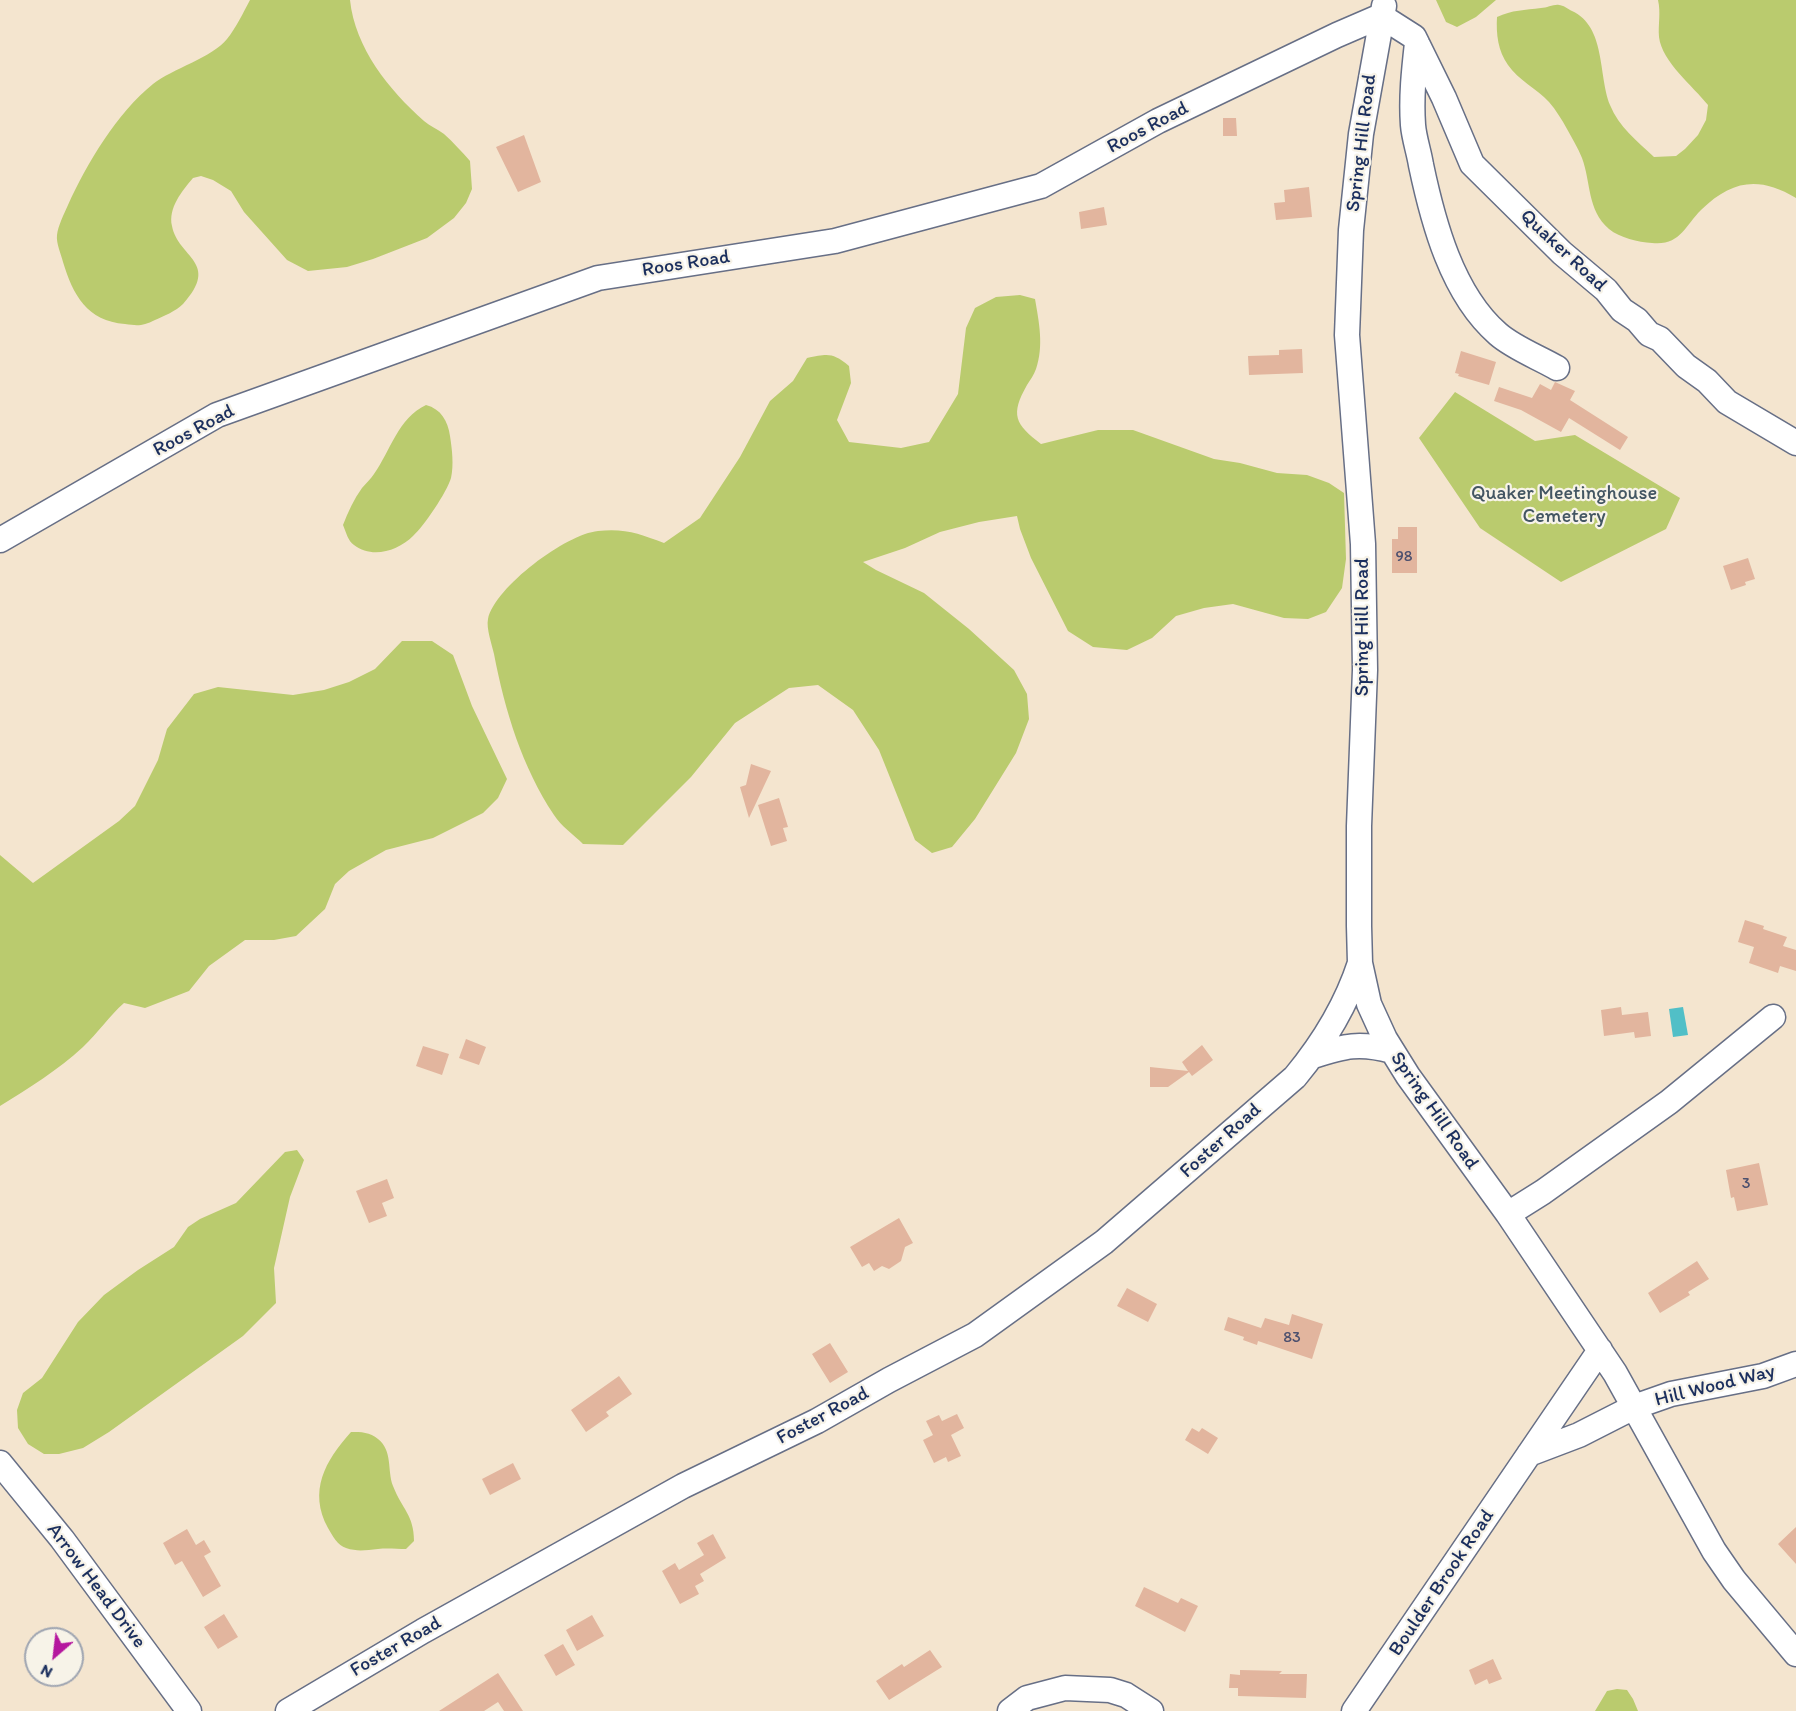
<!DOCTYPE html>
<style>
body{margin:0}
#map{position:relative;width:1796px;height:1711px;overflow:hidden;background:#f4e5cf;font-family:Itim,sans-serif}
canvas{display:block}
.north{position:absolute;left:24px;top:1627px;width:60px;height:60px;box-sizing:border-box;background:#f7f3e8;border:2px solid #9fa5b1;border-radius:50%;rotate:208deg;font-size:16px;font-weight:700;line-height:24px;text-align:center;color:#1b2f5e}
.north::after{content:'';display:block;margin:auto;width:21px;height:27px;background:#b5179e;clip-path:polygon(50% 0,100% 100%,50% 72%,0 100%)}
</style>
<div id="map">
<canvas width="1796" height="1711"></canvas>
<div class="north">N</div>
</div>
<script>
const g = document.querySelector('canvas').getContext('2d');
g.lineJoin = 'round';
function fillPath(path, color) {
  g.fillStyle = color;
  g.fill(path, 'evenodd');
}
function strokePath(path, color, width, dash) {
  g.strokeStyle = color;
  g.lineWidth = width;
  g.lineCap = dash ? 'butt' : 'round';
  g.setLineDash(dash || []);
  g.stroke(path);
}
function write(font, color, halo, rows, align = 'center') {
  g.font = font + ' Itim,sans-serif';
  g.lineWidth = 4.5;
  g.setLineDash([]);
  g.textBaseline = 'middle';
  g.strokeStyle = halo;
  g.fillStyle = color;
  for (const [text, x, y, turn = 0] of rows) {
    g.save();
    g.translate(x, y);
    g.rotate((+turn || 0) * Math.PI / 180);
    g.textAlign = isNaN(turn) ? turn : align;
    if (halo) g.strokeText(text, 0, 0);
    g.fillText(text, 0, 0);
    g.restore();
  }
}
fillPath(new Path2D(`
 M250 0H350C355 48 389 90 424 121 430 126 437 129 444 134 453 142 462 152 470 161L472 189 466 203 454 218 427 238 373 259 347 267 308 271 287 260 244 212 231 191 213 180 201 176 193 178C182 191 168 208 172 226 178 258 221 262 183 304 176 311 164 316 155 320 143 326 138 326 125 324 87 321 73 295 63 262 61 254 56 243 57 235 58 226 64 214 68 205 87 163 117 113 153 84 172 69 213 57 227 39 236 28 243 13 250 0Z
 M1436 0H1496L1476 17 1457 27 1446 22Z
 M1658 0H1796V198C1759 176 1732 180 1701 210 1685 226 1680 246 1652 243 1638 242 1620 238 1609 229 1587 210 1591 182 1582 158 1578 148 1572 138 1567 129 1562 120 1556 110 1549 102 1537 89 1518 80 1508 65 1498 51 1496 34 1497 17 1512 10 1525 10 1541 8 1547 8 1554 4 1559 5 1563 5 1568 9 1572 11 1606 27 1598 74 1610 105 1619 127 1637 141 1654 157L1676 156 1685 149 1698 135 1706 120 1708 105C1693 86 1662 62 1659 37 1658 24 1661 13 1658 0Z
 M1020 295 1035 299C1039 322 1044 346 1036 369 1034 375 1030 380 1027 385 1010 415 1015 424 1041 444L1098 430H1133L1214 459 1240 463 1277 473 1307 475 1329 483 1344 493 1346 559 1342 588 1326 612 1308 619 1284 618 1233 604 1204 608 1176 616 1152 638 1127 650 1093 647 1068 631 1031 558 1020 529 1017 516 979 522 940 532 905 548 863 562 876 570 924 593 969 629 1014 670 1027 694 1029 719 1016 753 975 819 952 847 932 853 915 840 879 750 853 710 818 685 789 688 735 723 691 777 623 845 583 844C574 835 561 826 554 815 522 767 505 711 494 654 492 645 486 628 488 619 495 587 566 534 598 531 625 528 640 534 664 543L700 518 740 457 770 401 793 381 807 358C828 354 832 352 849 366L851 383 837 420 849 442 901 448 929 442 958 394 966 328 975 308 996 297Z
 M1455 392 1535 441 1575 435 1680 498 1666 529 1561 582 1480 528 1419 438Z
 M426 405C441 409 448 421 450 436 452 449 454 465 451 478 447 492 424 526 413 536 398 551 372 559 354 545 348 541 346 532 343 525 348 512 354 499 362 488 366 483 371 479 374 474 391 450 398 418 426 405Z
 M402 641H432L453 655 472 706 507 779 498 798 483 813 433 838 386 850 349 871 335 884 325 909 296 936 274 940H245L209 966 189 991 145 1008 124 1003C109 1016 98 1033 83 1047 58 1070 29 1088 0 1106V855L33 883 119 821 135 806 158 760 167 729 194 694 218 687 293 695 324 690 349 682 375 669Z
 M297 1150 304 1160 290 1197 274 1268 276 1303 243 1336 109 1432 83 1448 59 1454H44L28 1444 18 1428 17 1410 23 1393 42 1378 78 1322 104 1295 138 1270 174 1247 188 1227 200 1219 236 1203 285 1152Z
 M351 1432C361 1432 370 1432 378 1439 393 1451 387 1470 393 1486 402 1509 414 1515 414 1541L406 1549C397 1549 387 1548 378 1549 366 1550 358 1552 346 1548 338 1546 332 1535 328 1528 308 1491 325 1461 351 1432Z
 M1617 1689 1627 1690 1633 1699 1638 1711H1595L1607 1691Z`), '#bacb6e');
fillPath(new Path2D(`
 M1683 1007 1688 1035 1673 1037 1669 1009Z`), '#51bfc7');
fillPath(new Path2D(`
 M1223 118H1236L1237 136H1223Z
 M524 135 541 182 518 192 496 147Z
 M1309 187 1312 217 1276 220 1274 203 1285 202 1284 190Z
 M1104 207 1107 225 1081 229 1079 212Z
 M1302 349 1303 373 1249 375 1248 356 1279 355V350Z
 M1461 351 1496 362 1489 385 1458 376 1459 374 1455 373Z
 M1555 382 1575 391 1570 400 1628 437 1620 450 1569 418 1561 432 1521 410 1494 401 1499 387 1532 398 1540 384 1551 390Z
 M1398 527H1417V573H1392V539H1398Z
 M1748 558 1755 579 1745 582 1746 585 1731 590 1723 566Z
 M751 764 771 771 749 818 740 787 746 785Z
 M779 798 788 827 783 828 787 841 771 846 758 805Z
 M1745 920 1764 926 1763 929 1787 937 1783 946 1796 950V971L1780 966 1778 973 1749 963 1754 947 1738 942Z
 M1621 1007 1622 1015 1648 1012 1651 1036 1635 1038 1634 1032 1604 1036 1601 1010Z
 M466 1039 486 1047 479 1065 459 1058Z
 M1202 1045 1213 1060 1192 1076 1189 1072 1168 1087H1150V1067L1188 1071 1182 1062Z
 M423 1046 449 1054 442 1075 416 1066Z
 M1759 1163 1768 1205 1737 1211 1734 1197 1731 1198 1726 1170Z
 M387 1179 394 1198 382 1203 387 1216 369 1223 356 1191Z
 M899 1218 913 1243 905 1247 901 1261 889 1269 882 1266 874 1271 869 1263 862 1267 850 1247Z
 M1697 1261 1709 1279 1688 1292 1690 1295 1660 1313 1648 1293Z
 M1127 1288 1157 1304 1148 1322 1117 1306Z
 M1292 1314 1323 1324 1312 1359 1258 1341 1257 1345 1243 1340 1244 1337 1224 1330 1228 1317 1261 1328 1265 1318 1289 1325Z
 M830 1343 848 1372 830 1383 812 1354Z
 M619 1376 632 1394 606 1412 609 1416 586 1432 571 1410Z
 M957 1414 964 1428 951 1435 961 1456 948 1462 946 1457 934 1463 923 1440 933 1435 926 1421 939 1415 942 1421Z
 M1192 1428 1199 1432 1202 1428 1218 1438 1208 1454 1185 1440Z
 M513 1463 521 1479 490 1495 482 1479Z
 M1796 1527V1564L1778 1544Z
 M187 1529 196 1545 204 1540 211 1552 204 1556 221 1586 203 1597 182 1561 175 1565 163 1543Z
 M713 1534 726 1558 700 1574 704 1581 695 1586 699 1594 680 1604 662 1571 675 1563 679 1570 704 1555 697 1543Z
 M1144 1587 1178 1603 1181 1598 1198 1606 1185 1632 1135 1606Z
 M224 1614 238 1637 218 1649 204 1627Z
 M592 1615 604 1636 577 1651 566 1630Z
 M563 1644 575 1665 556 1676 544 1655Z
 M930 1650 942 1667 889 1700 876 1681 902 1664 904 1667Z
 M1493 1659 1502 1679 1489 1684 1487 1679 1475 1685 1469 1670Z
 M1240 1670 1282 1671 1279 1674H1307L1306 1698 1238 1696V1688H1229L1230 1674 1240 1675Z
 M498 1673 523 1711H504L498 1702 484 1711H439Z`), '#e2b59e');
const minor = new Path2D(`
 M1384 6 1361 134 1351 230 1347 335 1363 544 1365 670 1359 826V926L1360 963 1369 1004 1385 1039 1408 1076 1508 1214 1615 1373 1714 1551 1734 1580 1796 1654
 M1417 43C1414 70 1411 97 1413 125 1414 138 1419 152 1421 165 1433 222 1452 294 1498 334 1514 348 1538 357 1557 368
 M0 540 217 415 598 278 835 241 1041 186 1158 121 1337 35 1381 16 1414 37 1444 98 1472 164 1562 253 1606 290 1622 310 1637 320 1649 334 1660 339 1686 366 1707 381 1727 402 1796 443
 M1313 1056C1345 1046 1359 1042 1392 1051
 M1508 1214 1543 1192 1669 1102 1773 1017
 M1529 1454 1579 1435 1634 1407 1671 1394 1763 1376 1796 1364
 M0 1463 62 1539 189 1711
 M288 1711 423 1631 683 1486 817 1421 889 1380 975 1335 1104 1242 1295 1077C1324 1042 1346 1006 1360 963
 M1010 1711 1027 1698 1065 1688 1110 1690 1126 1695 1151 1711
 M1354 1711 1600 1350`);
strokePath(minor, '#676f86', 27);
strokePath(minor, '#fff', 24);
write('16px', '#4d506e', null, [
 ["98",1404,557],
 ["3",1746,1184],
 ["83",1292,1338]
]);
write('20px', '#1b2f5e', '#f7f3e8', [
 ["Roos Road",1148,128,-28],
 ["Spring Hill Road",1362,143,-83],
 ["Quaker Road",1563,251,43],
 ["Roos Road",686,264,-9],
 ["Roos Road",194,431,-28],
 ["Spring Hill Road",1363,627,-90],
 ["Spring Hill Road",1434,1111,55],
 ["Foster Road",1221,1141,-42],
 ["Hill Wood Way",1715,1386,-14],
 ["Foster Road",823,1416,-28],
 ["Boulder Brook Road",1442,1583,-56],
 ["Arrow Head Drive",96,1586,53],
 ["Foster Road",396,1647,-30]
]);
write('20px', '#435662', '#f7f3e8', [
 ["Quaker Meetinghouse",1564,494],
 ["Cemetery",1564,517]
]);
</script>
